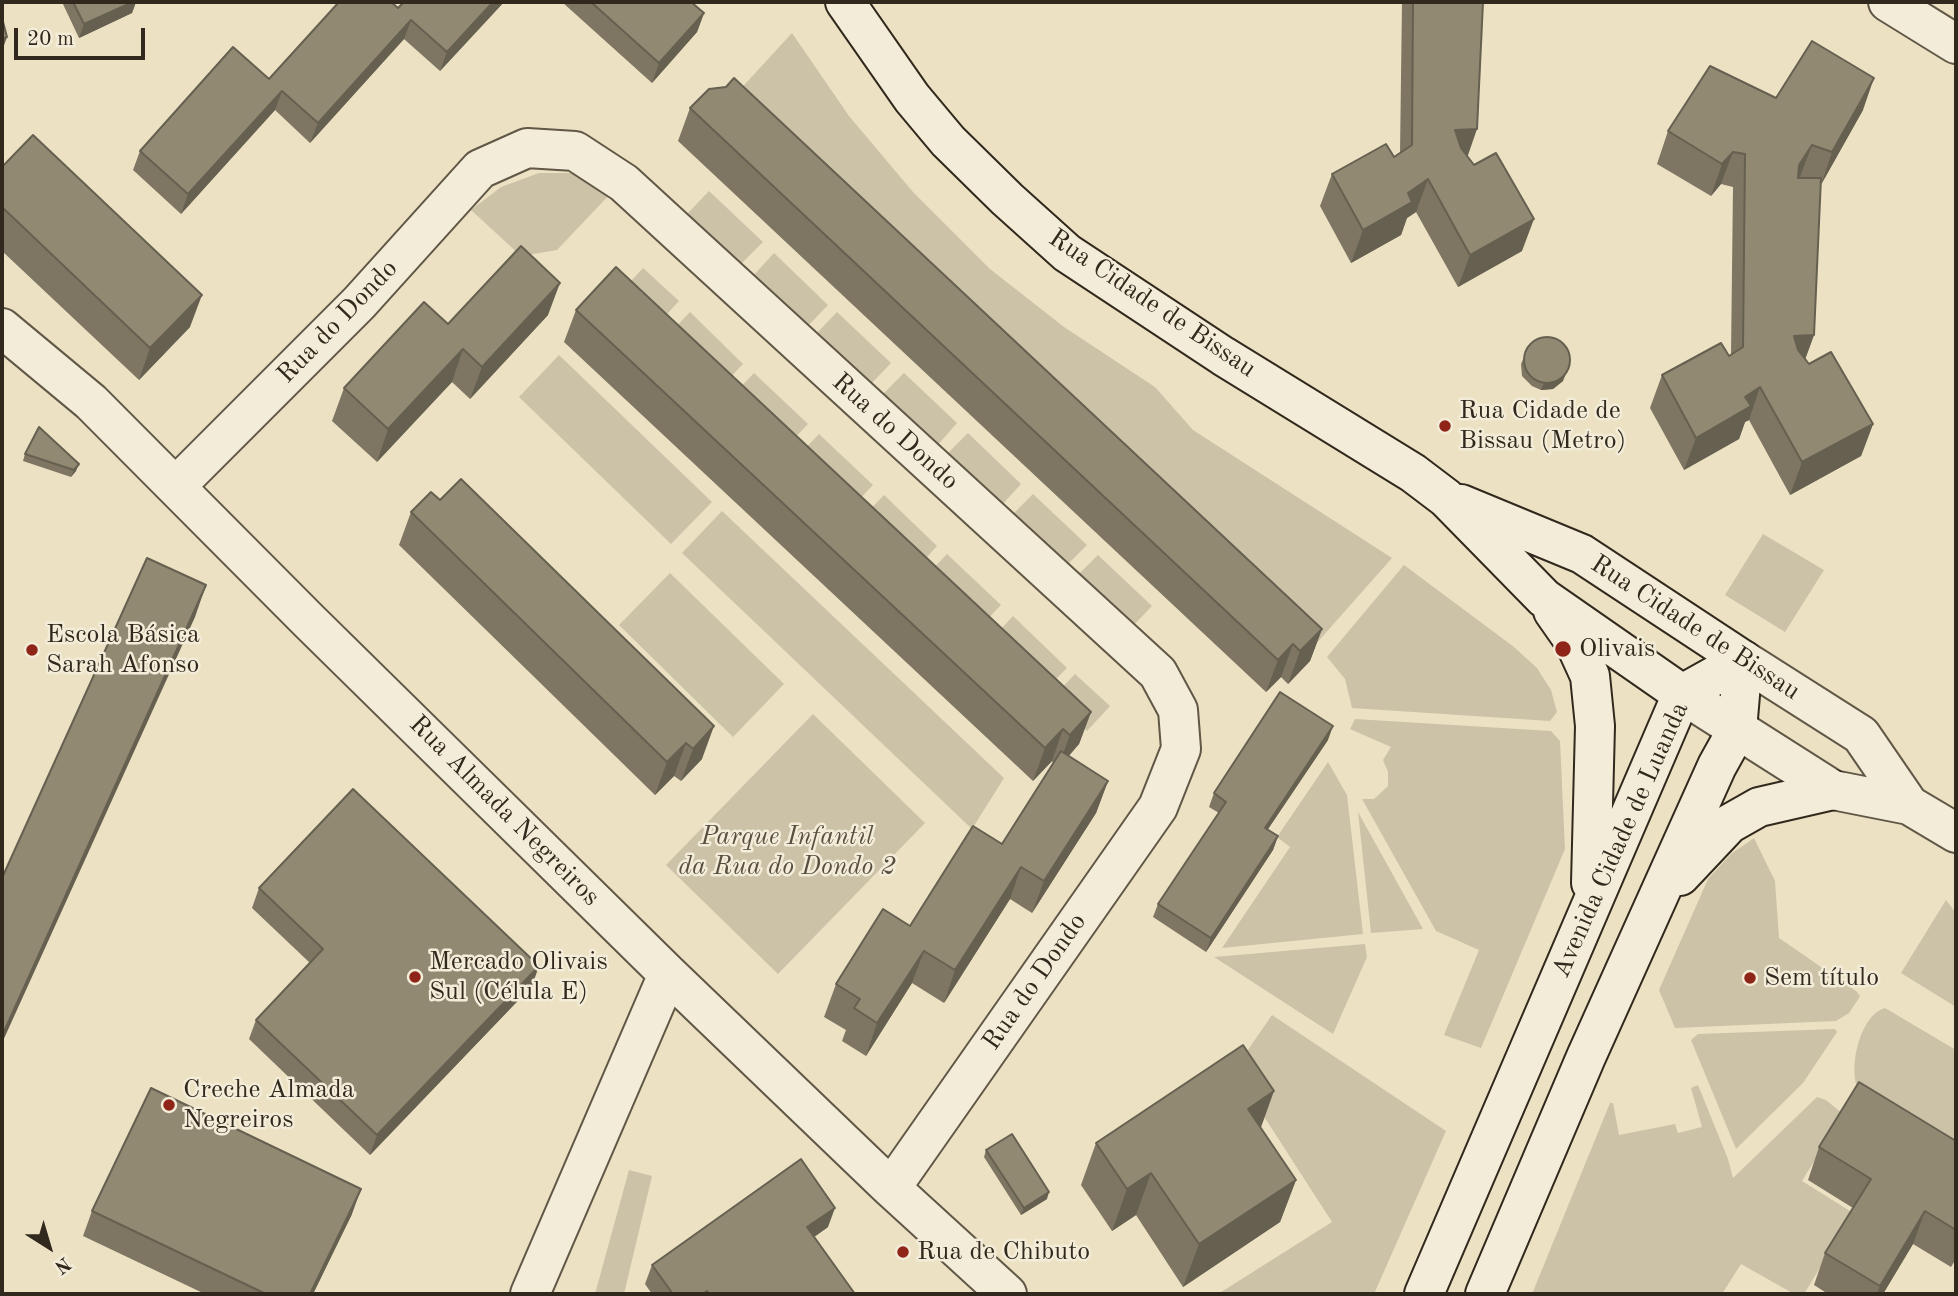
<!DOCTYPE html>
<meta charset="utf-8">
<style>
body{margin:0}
#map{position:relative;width:1958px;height:1296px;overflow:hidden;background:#ece1c3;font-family:"Old Standard TT",serif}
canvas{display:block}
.frame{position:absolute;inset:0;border:4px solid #31291d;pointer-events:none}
.north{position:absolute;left:14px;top:1212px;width:70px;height:70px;-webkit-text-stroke:5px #f3ecd8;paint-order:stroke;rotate:143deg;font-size:19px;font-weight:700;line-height:28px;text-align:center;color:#31291d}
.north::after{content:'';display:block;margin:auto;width:24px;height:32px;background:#31291d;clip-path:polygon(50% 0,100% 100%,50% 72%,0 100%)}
.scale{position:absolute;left:14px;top:28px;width:131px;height:32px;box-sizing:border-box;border:4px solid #31291d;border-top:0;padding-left:9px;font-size:21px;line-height:24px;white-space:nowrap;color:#31291d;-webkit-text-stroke:5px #f3ecd8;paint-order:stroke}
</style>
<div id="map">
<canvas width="1958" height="1296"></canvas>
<div class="frame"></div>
<div class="north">N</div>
<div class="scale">20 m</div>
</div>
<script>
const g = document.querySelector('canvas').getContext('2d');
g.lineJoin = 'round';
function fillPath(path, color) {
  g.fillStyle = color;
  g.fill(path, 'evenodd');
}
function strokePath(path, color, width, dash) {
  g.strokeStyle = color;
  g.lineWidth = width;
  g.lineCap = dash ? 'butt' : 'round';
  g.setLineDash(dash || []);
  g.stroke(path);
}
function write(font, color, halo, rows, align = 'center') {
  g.font = font + ' "Old Standard TT",serif';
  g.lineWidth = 5;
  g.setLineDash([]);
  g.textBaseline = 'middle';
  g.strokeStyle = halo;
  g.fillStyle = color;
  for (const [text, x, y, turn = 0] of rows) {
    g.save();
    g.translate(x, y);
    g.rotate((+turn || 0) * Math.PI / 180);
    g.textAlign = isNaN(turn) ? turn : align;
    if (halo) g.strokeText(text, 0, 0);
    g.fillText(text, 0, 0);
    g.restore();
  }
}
fillPath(new Path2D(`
 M792 33 849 116 913 192 990 269 1064 327 1155 387 1193 430 1392 558 1315 645 735 95Z
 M539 173H576L613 191 557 250 521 256 471 210 501 187Z
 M709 191 763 242 741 264 687 214Z
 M774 253 828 305 807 327 753 276Z
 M643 268 679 301 656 326 620 293Z
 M690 312 743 364 722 386 668 335Z
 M837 312 891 363 870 385 816 334Z
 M559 355 712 502 671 544 519 397Z
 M754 373 808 424 787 446 733 395Z
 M904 373 957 423 936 447 882 395Z
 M968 433 1021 484 1000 507 946 455Z
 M819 434 873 485 851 508 798 456Z
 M1033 494 1087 545 1065 567 1011 516Z
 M884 495 937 546 916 569 862 518Z
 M722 511 1004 778 972 829 682 553Z
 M1763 534 1824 570 1785 632 1725 595Z
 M947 554 1001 605 979 628 926 576Z
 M1098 555 1152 606 1131 628 1076 577Z
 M1404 565 1514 647 1537 668 1551 690 1557 712 1550 721 1352 708 1345 679 1327 657Z
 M670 573 784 684 733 737 619 625Z
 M1013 616 1067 668 1045 690 992 639Z
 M1075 674 1110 706 1087 731 1052 698Z
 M813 714 925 823 778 974 666 865Z
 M1355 719 1551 731 1560 741 1565 849 1481 1048 1444 1035 1479 950 1436 931 1362 799H1374L1388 786V772L1383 760 1391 747 1350 729Z
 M1328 762 1347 795 1363 934 1222 948 1290 847 1277 837Z
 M1358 812 1423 929 1371 933Z
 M1754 838 1775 881 1779 938 1856 991 1860 996 1859 998 1849 1013 1836 1021 1675 1028 1659 990 1708 879 1731 854Z
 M1946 900 1956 913V1007L1901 973Z
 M1365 944 1367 957 1333 1034 1214 957Z
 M1885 1008 1956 1050V1156L1857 1087C1849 1066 1860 1015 1885 1008Z
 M1272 1015 1446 1131 1374 1294H1218L1332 1222 1234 1070Z
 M1835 1029 1837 1032 1803 1083 1736 1149 1691 1040 1698 1034Z
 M1698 1085 1728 1159 1733 1178 1817 1097 1826 1100 1843 1114 1802 1181 1853 1213 1804 1294H1794L1741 1264 1722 1294H1532L1610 1103H1613L1619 1135 1675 1124 1678 1133 1702 1127 1691 1088Z
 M629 1170 652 1176 624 1294H595Z`), '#ccc2a7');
const street = new Path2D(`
 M1888 2 1956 44
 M2 328 91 402 309 621 668 974 891 1188 1007 1294
 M176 486 359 303 480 169 527 148 575 151 624 183 1158 673 1178 710 1181 749 1158 807 891 1188
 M1743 660 1861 735 1909 805
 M1682 694 1833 790 1909 805 1956 833
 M530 1294 668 974`);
const secondary = new Path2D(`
 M845 2 912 98 948 141 1007 199 1067 253 1223 356 1413 473 1446 498 1544 598 1682 694
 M1461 504 1582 554 1743 660
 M1553 611 1574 641 1590 676 1595 726 1591 883
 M1680 876 1729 824 1759 807 1833 790
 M1424 1294 1682 694 1743 660
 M1485 1294 1586 1057 1717 766 1737 730 1743 660`);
strokePath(street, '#605746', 42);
strokePath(secondary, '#31291d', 42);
strokePath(street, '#f3ecd8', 38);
strokePath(secondary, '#f3ecd8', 38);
fillPath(new Path2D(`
 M62 2H136L132 13 79 38Z
 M404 2H504L440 71 404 39 310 143 275 110 181 214 133 170 140 151 398 8Z
 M562 2H691L704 13 697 32 652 83Z
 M1402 2H1483L1467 156 1522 251 1458 287 1416 212 1407 218 1401 235 1351 263 1320 206 1332 174 1394 157 1400 153Z
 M1776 98 1863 110 1821 184 1814 335 1805 360 1809 364 1873 424 1861 456 1790 495 1749 420 1745 422 1739 439 1684 470 1650 408 1662 375 1731 355 1733 187 1721 184 1711 196 1657 164 1668 131Z
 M690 108 1322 629 1310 661 1288 684 1281 677 1266 692 678 141Z
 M2 167 190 327 139 380 2 251Z
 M576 310 1091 712 1079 744 1069 756 1108 781 1096 813 1032 913 1010 899 944 1003 912 983 866 1056 842 1041 846 1030 824 1017 836 984 910 926 1002 844 1053 763 1052 761 1033 781 564 342Z
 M548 315 470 399 452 382 377 462 332 421 344 388 448 324Z
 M1524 357 1563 381 1553 389 1541 390 1532 386 1522 376 1521 364Z
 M25 454 76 471 71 477 23 461Z
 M431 492 702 759 681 781 674 776 655 795 399 545 411 512Z
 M1328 740 1268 829 1278 836 1273 850 1206 952 1153 917 1158 904 1219 813 1209 807 1214 793Z
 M259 888 532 986 370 1155 249 1039 256 1020 310 963 252 908Z
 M1261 1128 1296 1180 1280 1222 1183 1287 1136 1215 1112 1231 1081 1185 1096 1143Z
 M1956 1141V1259L1951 1267 1913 1244 1883 1294H1828L1814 1285 1825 1253 1853 1208 1808 1180 1819 1147Z
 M986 1150 1047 1199 1021 1215 984 1157Z
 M92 1211 352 1214 313 1294H205L83 1236Z
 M828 1227 814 1237 855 1294H652L645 1284 652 1265Z`), '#7e7663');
fillPath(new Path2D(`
 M133 2H136L132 13 79 38 84 24Z
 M493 2H504L440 71 447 52Z
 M704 13 697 32 652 83 659 63Z
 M411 20 404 39 310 143 318 123Z
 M7 37 2 51V39Z
 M1874 78 1863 110 1821 185 1832 152Z
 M282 91 275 110 181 214 188 194Z
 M1477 129 1466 161 1455 130Z
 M1812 145 1800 177 1787 198 1799 165Z
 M1733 152 1721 184 1711 196 1722 164Z
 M1428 179 1416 212 1407 218 1401 235 1351 263 1363 230 1408 193Z
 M1534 219 1522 251 1458 287 1470 255Z
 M560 283 548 315 470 399 482 367Z
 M202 295 190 327 139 380 150 348Z
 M1814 335 1802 367 1794 336Z
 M463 349 452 382 377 462 388 429Z
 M1570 364 1563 381 1553 389 1541 390 1544 383Z
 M1760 387 1749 420 1745 422 1739 439 1684 470 1696 438 1745 397Z
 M1873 424 1861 456 1790 495 1802 462Z
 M79 464 76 471 71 477 74 470Z
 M206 585 195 617 2 1043V1036Z
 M1322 629 1310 661 1288 684 1300 651Z
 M1293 644 1281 677 1266 692 1278 660Z
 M1091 712 1079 744 1058 767 1070 735Z
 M714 726 702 759 681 781 693 749Z
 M1333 726 1328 740 1260 841 1265 828Z
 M1063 729 1052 761 1033 781 1045 748Z
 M686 743 674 776 655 795 667 762Z
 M1108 781 1096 813 1032 913 1044 881Z
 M1278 836 1273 850 1206 952 1211 938Z
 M1021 867 1010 899 944 1003 955 970Z
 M924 951 912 983 866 1056 877 1023Z
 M539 966 532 986 370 1155 377 1135Z
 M1274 1091 1259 1133 1248 1109Z
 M1151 1173 1136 1215 1112 1231 1127 1189Z
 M1296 1180 1280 1222 1183 1287 1199 1244Z
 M361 1189 352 1214 313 1294H310Z
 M1049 1192 1047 1199 1021 1215 1024 1208Z
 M835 1208 828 1227 800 1247 807 1227Z
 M1925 1211 1913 1244 1883 1294H1877L1880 1286Z`), '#666050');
const building = new Path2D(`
 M73 2H133L84 24Z
 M339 2H391L398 8 404 2H493L447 52 411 20 318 123 282 91 188 194 140 151 233 47 269 79Z
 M591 2H691L704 13 659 63Z
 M1413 2H1483L1477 129 1455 130 1461 148 1474 165 1496 153 1534 219 1470 255 1428 179 1408 193 1412 202 1363 230 1332 174 1386 144 1394 157 1412 145Z
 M2 18 7 37 2 39Z
 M1812 41 1874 78 1832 152 1812 145 1799 165 1798 178H1821L1814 335 1794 336 1798 350 1809 364 1831 352 1873 424 1802 462 1760 387 1745 397 1751 406 1696 438 1662 375 1721 343 1729 356 1743 347 1745 154 1733 152 1722 164 1668 131 1710 66 1776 98Z
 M734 78 1322 629 1300 651 1293 644 1278 660 690 108 709 89 726 87Z
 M33 135 202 295 150 348 2 207V167Z
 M521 246 560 283 482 367 463 349 388 429 344 388 424 302 448 324Z
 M616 267 1091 712 1070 735 1063 729 1045 748 576 310Z
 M1524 360a23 23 0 1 1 46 0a23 23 0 1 1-46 0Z
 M39 427 79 464 74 470 25 454Z
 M461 479 714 726 693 749 686 743 667 762 411 512 431 492 440 500Z
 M147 558 206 585 2 1036V878Z
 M1280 692 1333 726 1265 828 1278 836 1211 938 1158 904 1226 802 1214 793Z
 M1061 751 1108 781 1044 881 1021 867 955 970 924 951 877 1023 854 1008 860 999 836 984 883 909 910 926 973 826 1002 844Z
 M353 789 539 966 377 1135 256 1020 323 949 259 888Z
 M1243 1045 1274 1091 1248 1109 1296 1180 1199 1244 1151 1173 1127 1189 1096 1143Z
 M1859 1082 1956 1141V1230L1925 1211 1880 1286 1825 1253 1871 1179 1819 1147Z
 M151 1088 361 1189 310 1294H266L92 1211Z
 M1012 1134 1049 1192 1024 1208 986 1150Z
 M801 1159 835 1208 807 1227 855 1294H709L707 1291 703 1294H673L652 1265Z`);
fillPath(building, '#928973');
strokePath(building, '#666050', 2);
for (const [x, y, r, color] of [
 [1445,426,7,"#8f2418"],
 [1563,649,9,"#8f2418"],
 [32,650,7,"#8f2418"],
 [415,977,7,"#8f2418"],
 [1750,978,7,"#8f2418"],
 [169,1105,7,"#8f2418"],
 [903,1252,7,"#8f2418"]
]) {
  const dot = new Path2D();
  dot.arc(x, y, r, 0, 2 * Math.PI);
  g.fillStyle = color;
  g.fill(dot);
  strokePath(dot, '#f3ecd8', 2.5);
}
write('26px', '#31291d', '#f3ecd8', [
 ["Rua Cidade de Bissau",1152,304,34],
 ["Rua do Dondo",338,322,-46],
 ["Rua do Dondo",895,432,42],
 ["Rua Cidade de Bissau",1695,628,33],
 ["Rua Almada Negreiros",504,811,45],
 ["Avenida Cidade de Luanda",1621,840,-66],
 ["Rua do Dondo",1035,982,-55]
]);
write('26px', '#31291d', '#f3ecd8', [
 ["Rua Cidade de",1459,411],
 ["Bissau (Metro)",1459,441],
 ["Escola Básica",46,635],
 ["Sarah Afonso",46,665],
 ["Olivais",1579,649],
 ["Mercado Olivais",429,962],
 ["Sul (Célula E)",429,992],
 ["Sem título",1764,978],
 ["Creche Almada",183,1090],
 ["Negreiros",183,1120],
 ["Rua de Chibuto",917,1252]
], 'left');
write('italic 26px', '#584f40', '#f3ecd8', [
 ["Parque Infantil",787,837],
 ["da Rua do Dondo 2",787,867]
]);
</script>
